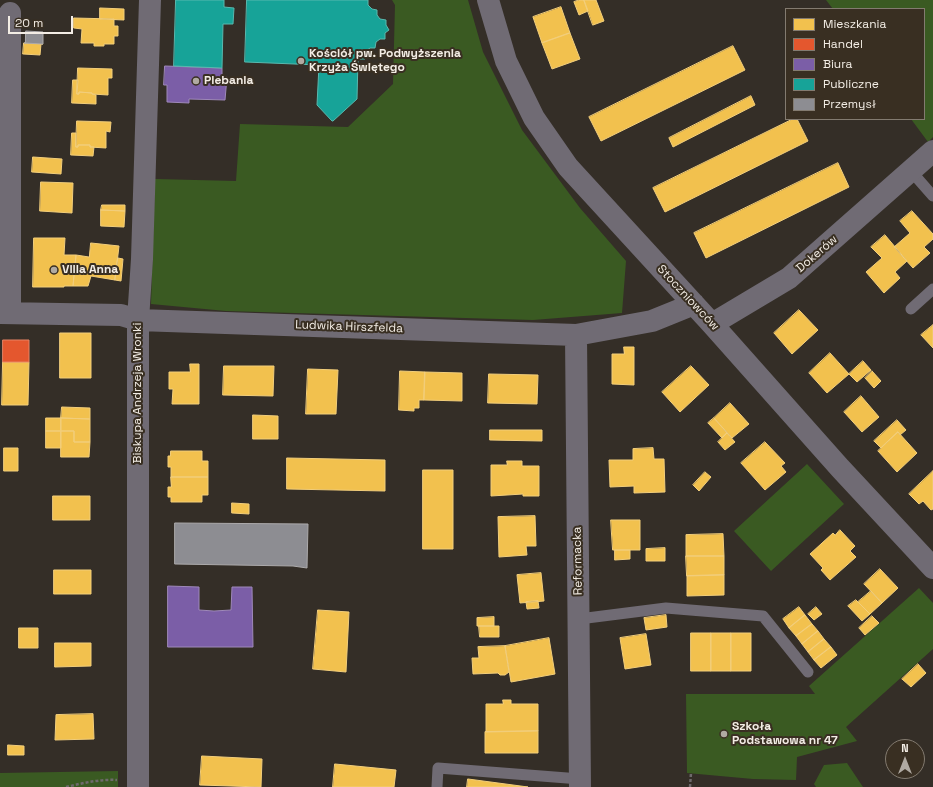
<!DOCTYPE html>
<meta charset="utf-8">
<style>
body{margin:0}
#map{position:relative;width:933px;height:787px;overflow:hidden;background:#342e27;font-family:"Space Grotesk",sans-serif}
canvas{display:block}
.legend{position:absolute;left:785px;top:8px;width:140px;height:112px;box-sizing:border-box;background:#392f22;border:1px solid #837b70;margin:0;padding:5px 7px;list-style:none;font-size:12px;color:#f3ede5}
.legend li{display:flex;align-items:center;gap:8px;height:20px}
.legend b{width:20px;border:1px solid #837b70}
.north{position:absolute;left:885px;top:739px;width:40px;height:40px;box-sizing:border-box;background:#392f22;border:1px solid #837b70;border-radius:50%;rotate:0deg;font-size:11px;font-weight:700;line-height:16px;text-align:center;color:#f3ede5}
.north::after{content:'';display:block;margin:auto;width:14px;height:18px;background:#b0aaa2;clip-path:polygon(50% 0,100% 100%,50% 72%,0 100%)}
.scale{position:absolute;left:8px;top:16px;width:65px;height:18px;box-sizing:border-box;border:2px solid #f3ede5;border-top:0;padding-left:5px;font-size:12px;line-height:14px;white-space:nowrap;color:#f3ede5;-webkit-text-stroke:3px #392f22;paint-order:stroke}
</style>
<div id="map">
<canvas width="933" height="787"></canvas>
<ul class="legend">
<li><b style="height:11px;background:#f2c14e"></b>Mieszkania</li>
<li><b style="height:11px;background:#e4572e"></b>Handel</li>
<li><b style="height:11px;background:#7b5ea7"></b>Biura</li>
<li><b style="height:11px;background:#17a398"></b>Publiczne</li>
<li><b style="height:11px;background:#8d8d92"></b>Przemysł</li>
</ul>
<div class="north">N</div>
<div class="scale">20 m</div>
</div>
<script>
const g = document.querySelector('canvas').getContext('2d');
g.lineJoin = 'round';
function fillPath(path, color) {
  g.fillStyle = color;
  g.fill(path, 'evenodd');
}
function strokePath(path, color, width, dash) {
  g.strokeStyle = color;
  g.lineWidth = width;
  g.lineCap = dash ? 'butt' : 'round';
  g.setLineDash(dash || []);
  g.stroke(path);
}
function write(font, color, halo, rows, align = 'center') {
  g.font = font + ' "Space Grotesk",sans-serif';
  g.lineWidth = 4;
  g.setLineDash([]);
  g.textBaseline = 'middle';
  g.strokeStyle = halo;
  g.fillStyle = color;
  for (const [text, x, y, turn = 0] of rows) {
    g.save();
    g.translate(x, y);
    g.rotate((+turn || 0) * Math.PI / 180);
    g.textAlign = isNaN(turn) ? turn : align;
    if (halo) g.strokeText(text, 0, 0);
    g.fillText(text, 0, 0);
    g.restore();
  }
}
fillPath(new Path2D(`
 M392 0H468L483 52 522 130 580 208 626 261 622 313 533 320 226 311 151 304 155 179 236 181 240 124 348 127 393 84 395 5Z
 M826 0H933V137L928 142 911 119H924V9H833Z
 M807 464 844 504 771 571 734 531Z
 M919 588 933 603V649L846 727 857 741 797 757 796 780 753 779 687 773 686 694H815L809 686Z
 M847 763 863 787H816L814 784 824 765Z
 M118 771V787H0V773Z`), '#3a5a22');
const homes = new Path2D(`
 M579 0H584L588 11 579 15 574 2Z
 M584 0H596L604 21 593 25Z
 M561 7 570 33 542 43 533 17Z
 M100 8 124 9V20L100 19Z
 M74 18 114 19V26H118V36H114V44H104V46H94V43H81L82 29 74 28Z
 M570 33 580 59 552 69 542 43Z
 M24 43 43 44H41L40 55 23 54Z
 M733 46 745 70 601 141 589 117Z
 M78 68 112 69V78H108V95L92 94V93L79 92V94H77Z
 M73 80H78L77 94H79V92L92 93V94L96 95V104L72 103Z
 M751 96 755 105 673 147 669 138Z
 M793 119H797L808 141 665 212 653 188Z
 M77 121 111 122 110 132 106 131V148L90 147V145H78V147H76Z
 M72 133H76V147H78V145H90V147H94L93 156 71 155Z
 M33 157 62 159 61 174 32 172Z
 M838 163 849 187 706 258 694 233Z
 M41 182 73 183 72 213 40 211Z
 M102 205H125V211L101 210Z
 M101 210 125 211 124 227 101 226Z
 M912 211 933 234V239L924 247 930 253 913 268 894 247 910 233 900 221Z
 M885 235 907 261 895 272 900 278 884 293 866 272 882 258 871 247Z
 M34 238H65L64 255H76L73 286H64V287H33Z
 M91 243 119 246 115 280 91 276 88 286H73L76 255 89 257Z
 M118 258 123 259 121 281 115 280Z
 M799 310 818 330 792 354 774 333Z
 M933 325V348L921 335Z
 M60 333H91V378H60Z
 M624 347H634V385L612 384V354H624Z
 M830 353 849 374 827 393 809 373Z
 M863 361 871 370 857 382 849 374Z
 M3 362H29L28 405H2Z
 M190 364H199V404H172L173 389H169V372H190Z
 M224 366H274L273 396 223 395Z
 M691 366 709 385 680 412 662 392Z
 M308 369 338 370 336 414H306Z
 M400 371 425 372 424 400H419V408H414V411L399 410Z
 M872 371 881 381 874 388 865 378Z
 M425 372 462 373V401L424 400Z
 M489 374 538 375 537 404 488 403Z
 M861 396 879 417 862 432 844 412Z
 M730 403 749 424 732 438 714 418Z
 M62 407 90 408V419L61 418Z
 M253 415 278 416V439H253Z
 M46 418H61V431H46Z
 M61 418 90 419V442H74V431H61Z
 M714 418 727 433 722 438 708 423Z
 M897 420 906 430 900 435 898 432 881 448 874 441Z
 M490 430H542V441L490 440Z
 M46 431H61V448H46Z
 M61 431H74V442H90L89 457H61Z
 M898 432 917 453 897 472 878 451Z
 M727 433 735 442 725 450 718 442Z
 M765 442 785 463 781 466 786 472 765 490 741 463Z
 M4 448H18V471H4Z
 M653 448 654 459H664L665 492 634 493V486L610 487 609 460H633V449Z
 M171 451H202V461H208V477H171V467H168V456H170Z
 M287 458 385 460V491L287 489Z
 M507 461H522V466H539V496H523V494L491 496V465H507Z
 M423 470H453V549H423Z
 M933 471V509L931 510 923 501 919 504 909 494Z
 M705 472 711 477 699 491 693 485Z
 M171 477H208V495H202V502H171V497H168V487H171Z
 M53 496H90V520H53Z
 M232 503 249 504V514L232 513Z
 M535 516 536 546H526L527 555 499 557 498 517Z
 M611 520H640V550H613Z
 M840 530 855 546 850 551 856 557 830 580 821 570 823 568 810 554 833 533 835 535Z
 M723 534 724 556H686V535Z
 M665 548V561H646V549Z
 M615 550H630V559L615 560Z
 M686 556H724V575L687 576Z
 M880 569 898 588 882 603 864 584Z
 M54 570H91V594H54Z
 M541 573 544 601 520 603 517 575Z
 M724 575V595L687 596V576Z
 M871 591 882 603 870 614 858 602Z
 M856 600 870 614 862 621 848 606Z
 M538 601 539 608 527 609 526 602Z
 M799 607 805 615 789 628 783 619Z
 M816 607 822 614 814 620 808 614Z
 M318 610 349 612 346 672 313 669Z
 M666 615 667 627 646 630 644 618Z
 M805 615 812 624 796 636 789 628Z
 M872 616 879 623 865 635 859 628Z
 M494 617V626H477V618Z
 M812 624 818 631 802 644 796 636Z
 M479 626H499V637H480Z
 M19 628H38V648H19Z
 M818 631 824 639 808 652 802 644Z
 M691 633H711V671H691Z
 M711 633H731V671H711Z
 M731 633H751V671H731Z
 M646 634 651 665 625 669 620 638Z
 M549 638 555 674 511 682 505 646Z
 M824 639 831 647 814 660 808 652Z
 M55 643H91V666L55 667Z
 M505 646 509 672 505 675H500L498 673 473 674 472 658H479L478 647Z
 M831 647 837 655 821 668 814 660Z
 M918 664 926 673 911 687 902 679Z
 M503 700H511V704H538V731L486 732V704H503Z
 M93 714 94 739 55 740 56 715Z
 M538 731V753H485V732Z
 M8 745 24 746V755H8Z
 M202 756 262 759 261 787 200 785Z
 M335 764 396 770 394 787H333Z
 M468 779 528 787H467Z`);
fillPath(homes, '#f2c14e');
strokePath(homes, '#f2ce7b', 1);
const shops = new Path2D(`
 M3 340H29V362H3Z`);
fillPath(shops, '#e4572e');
strokePath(shops, '#e88465', 1);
const offices = new Path2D(`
 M165 66 222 68V76L227 77 225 100 189 99V103L167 102V85H164Z
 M168 586 199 587V610L214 611 231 610 232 587H252L253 647H168Z`);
fillPath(offices, '#7b5ea7');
strokePath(offices, '#9f89ba', 1);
const public = new Path2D(`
 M176 0H224V7L234 8 233 24H223L222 68 174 66Z
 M247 0H368V5L372 9 377 10V15L380 19 386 20V25L389 30 385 33V39H380L376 42 375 48H370L366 51 365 59H358L357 99 333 121H332L317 105 319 65 245 62Z`);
fillPath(public, '#17a398');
strokePath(public, '#59b9af', 1);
const industry = new Path2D(`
 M26 31 43 32V44L24 43H25Z
 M175 523 308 524 307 568 293 566 175 564Z`);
fillPath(industry, '#8d8d92');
strokePath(industry, '#acaaab', 1);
strokePath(new Path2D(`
 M66 787C83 783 100 779 117 780
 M690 787 691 773`), '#6e6a6c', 2.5, [3, 2]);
strokePath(new Path2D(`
 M911 171 933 196
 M911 309 933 289
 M579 619 666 608 763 616 808 672
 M437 787 438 768 580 779`), '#706b74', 11);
strokePath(new Path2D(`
 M488 0 506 61 534 118 568 167 712 324 840 468 933 568
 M10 13V313
 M0 313 121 315 138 320 576 335 652 321 694 304
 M712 324 789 278 933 151
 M576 335 580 787
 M138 787V320L142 259 150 0`), '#706b74', 22);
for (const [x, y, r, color] of [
 [301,61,4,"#b0aaa2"],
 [196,81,4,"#b0aaa2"],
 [54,270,4,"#b0aaa2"],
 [724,734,4,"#b0aaa2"]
]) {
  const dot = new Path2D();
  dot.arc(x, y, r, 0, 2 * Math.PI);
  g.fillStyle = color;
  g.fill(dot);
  strokePath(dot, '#392f22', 1.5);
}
write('bold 12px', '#f3ede5', '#392f22', [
 ["Kościół pw. Podwyższenia",309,54],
 ["Krzyża Świętego",309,68],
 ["Plebania",204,81],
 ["Villa Anna",62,270],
 ["Szkoła",732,727],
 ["Podstawowa nr 47",732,741]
], 'left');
write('12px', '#f3ede5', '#392f22', [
 ["Dokerów",817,254,-41],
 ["Stoczniowców",688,298,47],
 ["Ludwika Hirszfelda",349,327,2],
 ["Biskupa Andrzeja Wronki",138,393,-90],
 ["Reformacka",578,561,-91]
]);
</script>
